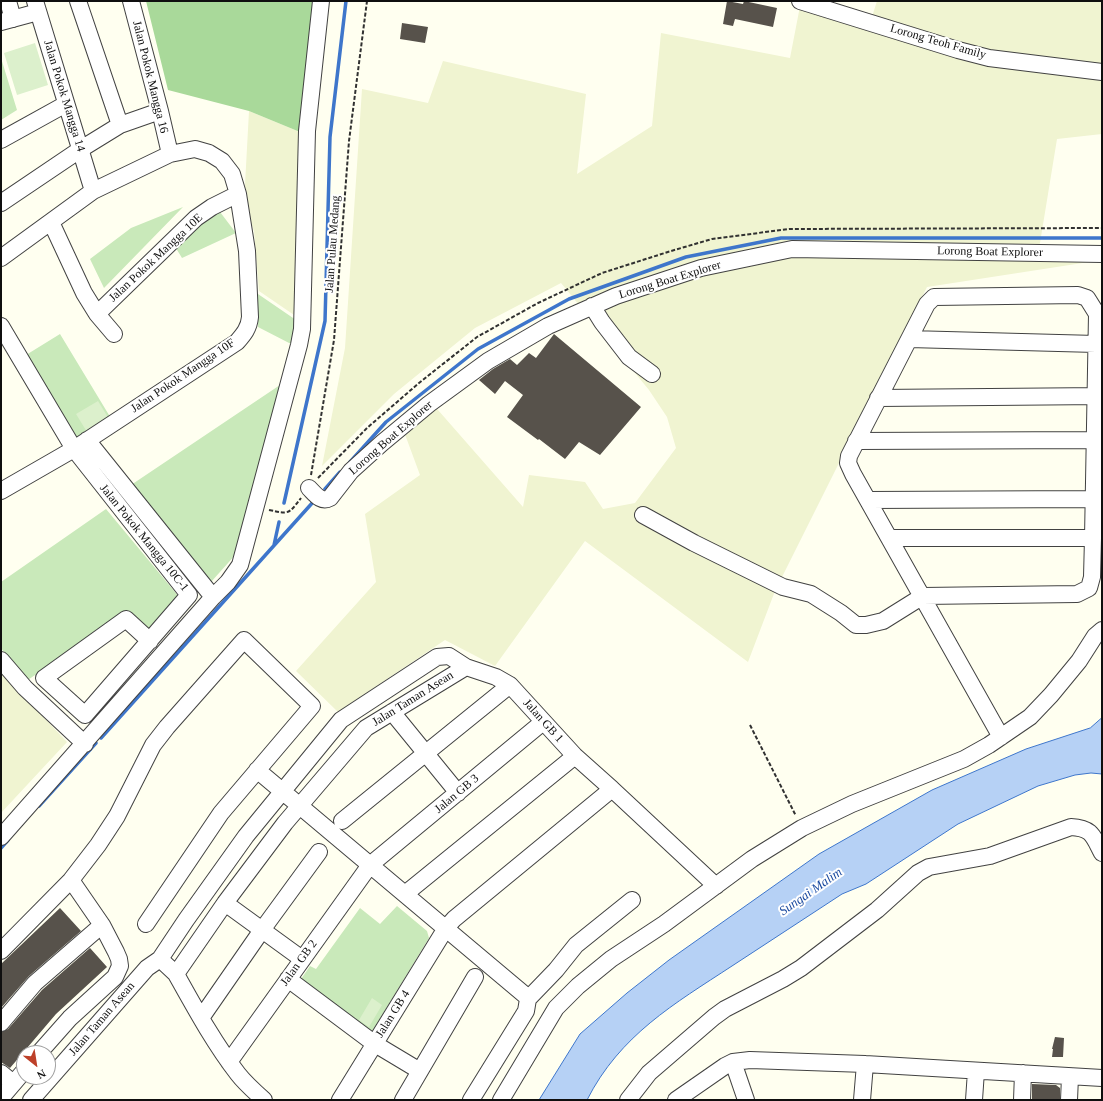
<!DOCTYPE html>
<style>
body{margin:0}
#map{position:relative;width:1103px;height:1101px;overflow:hidden;background:#fffff0;font-family:Georgia,serif}
canvas{display:block}
.frame{position:absolute;inset:0;border:2px solid #0f0f0f;pointer-events:none}
.north{position:absolute;left:16px;top:1045px;width:40px;height:40px;box-sizing:border-box;background:#fff;border:1px solid #9f9f9f;border-radius:50%;rotate:150deg;font-size:11px;font-weight:700;line-height:16px;text-align:center;color:#0f0f0f}
.north::after{content:'';display:block;margin:auto;width:14px;height:18px;background:#bd4029;clip-path:polygon(50% 0,100% 100%,50% 72%,0 100%)}
</style>
<div id="map">
<canvas width="1103" height="1101"></canvas>
<div class="frame"></div>
<div class="north">N</div>
</div>
<script>
const g = document.querySelector('canvas').getContext('2d');
g.lineJoin = 'round';
function fillPath(path, color) {
  g.fillStyle = color;
  g.fill(path, 'evenodd');
}
function strokePath(path, color, width, dash) {
  g.strokeStyle = color;
  g.lineWidth = width;
  g.lineCap = dash ? 'butt' : 'round';
  g.setLineDash(dash || []);
  g.stroke(path);
}
function write(font, color, halo, rows, align = 'center') {
  g.font = font + ' Georgia,serif';
  g.lineWidth = 4;
  g.setLineDash([]);
  g.textBaseline = 'middle';
  g.strokeStyle = halo;
  g.fillStyle = color;
  for (const [text, x, y, turn = 0] of rows) {
    g.save();
    g.translate(x, y);
    g.rotate((+turn || 0) * Math.PI / 180);
    g.textAlign = isNaN(turn) ? turn : align;
    if (halo) g.strokeText(text, 0, 0);
    g.fillText(text, 0, 0);
    g.restore();
  }
}
fillPath(new Path2D(`
 M801 1 871 20 877 1H1102V134L1057 139 1039 249 1102 260 927 287 775 591 748 662 585 541 495 666 445 640 338 712 296 671 376 582 365 514 420 475 403 429 431 402 523 507 529 475 585 482 603 509 635 503 676 448 667 417 649 390 561 283 475 328 394 394 322 466 345 348 362 89 428 103 443 61 586 94 577 174 652 126 661 33 790 58Z
 M249 111 300 132 297 317 259 291 254 231 244 203Z
 M1 672 67 742 1 813Z`), '#f0f4d1');
fillPath(new Path2D(`
 M1 58 17 110 1 120Z
 M183 207 104 288 90 259 131 228Z
 M217 208 236 233 182 258 174 245Z
 M258 294 296 320 291 344 258 327Z
 M60 334 112 420 77 441 26 355Z
 M280 385 237 553 211 582 131 485Z
 M106 509 180 598 149 632 125 612 25 682 1 648V582Z
 M397 906 427 931 429 938 370 1035 299 982 310 966 316 969 360 908 380 924Z`), '#c9e9ba');
fillPath(new Path2D(`
 M146 1H315L300 132 249 111 168 90Z`), '#a9d99a');
fillPath(new Path2D(`
 M35 43 48 85 17 95 4 53Z
 M98 401 109 419 87 432 76 414Z
 M372 998 382 1005 369 1027 359 1020Z`), '#dcf0cc');
const water = new Path2D(`
 M1102 718V774L1091 773 1075 775 1038 786 958 824 866 884 842 894C805 918 769 942 732 966 674 1004 620 1035 587 1100H539L580 1034 627 993 669 960 819 854 932 790 1026 749 1090 728Z`);
fillPath(water, '#b6d1f5');
strokePath(water, '#3e76cb', 1);
strokePath(new Path2D(`
 M350 462 386 422 478 349 569 299 686 257 781 238H1102
 M325 489 340 472
 M284 503 325 321 330 137 346 1
 M274 545 279 522
 M101 738 314 501
 M39 806 96 743
 M1 848 8 840`), '#3e76cb', 3.5);
fillPath(new Path2D(`
 M727 1 743 4 744 1 777 8 773 27 735 19 733 26 723 24Z
 M402 23 428 27 425 43 400 39Z
 M554 334 641 407 600 455 579 442 565 459 539 439 538 440 507 417 523 395 505 381 495 394 479 380 493 369 510 359 517 365 529 353 536 358Z
 M60 908 81 931 29 976 1 1008V964Z
 M90 948 107 967 56 1014 10 1068 1 1062V1032L8 1029 42 990Z
 M1055 1037 1064 1038 1063 1057H1052L1053 1049H1052Z
 M1032 1084 1056 1085 1060 1088V1100H1032Z`), '#57524b');
const minor = new Path2D(`
 M8 1 13 19
 M35 1 93 191
 M78 1 120 125
 M131 1 160 111 170 154
 M800 1 958 50 989 58 1102 72
 M1 22 38 12
 M1 140 66 104
 M1 203 81 149 120 125 160 111
 M51 222 84 293 97 314 114 334
 M1 258 93 191 170 154 195 149 209 153 222 161 232 174 238 194 247 251 250 317C249 328 244 334 237 342L74 449 1 491
 M592 306 602 322 629 357 652 374
 M97 314 196 218 212 207 238 194
 M1 326 74 449 189 595 85 715 44 678 126 619 150 641
 M909 339 1096 344
 M878 398 1102 396
 M87 440 213 597
 M856 441 1095 440
 M309 488C315 494 321 503 330 498L351 471 382 443 429 404 488 361 548 326 616 296 701 268 792 249 1102 254
 M868 500 1094 499
 M643 515 694 543 783 587 811 594 841 613 856 625H866L883 621 923 596 1077 594 1089 588 1092 577 1093 538 1097 314 1087 298 1078 295 934 297 927 304 849 456 848 463 853 474 1001 737
 M889 538H1093
 M1 660 25 688 85 744
 M392 712 458 793
 M257 770 526 996 528 999 526 1011 471 1100
 M342 821 510 685
 M1 837 213 597 228 582 240 565 299 345 302 329 307 131 321 1
 M405 894 575 756
 M225 903 302 959
 M1 951 71 880 98 845 117 816 153 745 167 727 244 640 312 706 221 813 146 924
 M160 959 176 974 225 903 285 823 366 728 466 667
 M176 974C195 1008 214 1043 238 1074 245 1083 255 1092 264 1100
 M288 979 375 1044 420 1071
 M528 999 556 970 576 945 632 900
 M201 1018 262 930 319 852
 M1 1023 35 983 102 925
 M39 1053 70 1018 115 977 120 966 119 959 116 952 102 925 71 880
 M229 1062 370 865 543 722
 M733 1062 746 1100
 M1 1073 13 1083
 M1 1098 24 1071
 M31 1100 147 968 160 959 186 920 246 836 341 720 437 657 449 656 466 667 496 677 510 685 575 756 612 789
 M340 1100 446 928 454 919 612 789 716 886
 M403 1100 475 977
 M501 1100 556 1008 578 986 611 959 664 924 752 859 802 828 852 804 964 759 989 745 1030 717 1051 695 1079 661 1095 636 1102 630
 M628 1100 649 1073 714 1017 725 1009 783 979 801 968 877 910 918 873 929 867 990 856 1071 827C1092 828 1093 836 1102 853
 M676 1100 725 1066 733 1062 750 1060 865 1064 1102 1078
 M862 1100 865 1064
 M974 1100 976 1071
 M1022 1100 1023 1073
 M1069 1100 1070 1077`);
strokePath(minor, '#424242', 18);
strokePath(new Path2D(`
 M311 475 334 340 349 141 367 1
 M318 478 367 428 419 383 477 337 538 303 602 273 671 251 712 239 789 229 1102 228
 M269 510C289 514 288 515 301 498
 M750 725 796 816`), '#313131', 2, [4, 2]);
strokePath(minor, '#fff', 16);
write('12px', '#0f0f0f', '#fff', [
 ["Lorong Teoh Family",938,42,16],
 ["Jalan Pokok Mangga 16",150,77,76],
 ["Jalan Pokok Mangga 14",64,96,73],
 ["Jalan Pulau Medang",333,244,-86],
 ["Lorong Boat Explorer",990,252,1],
 ["Jalan Pokok Mangga 10E",156,258,-43],
 ["Lorong Boat Explorer",670,280,-17],
 ["Jalan Pokok Mangga 10F",183,376,-34],
 ["Lorong Boat Explorer",391,438,-41],
 ["Jalan Pokok Mangga 10C-1",144,538,51],
 ["Jalan Taman Asean",413,699,-32],
 ["Jalan GB 1",543,721,48],
 ["Jalan GB 3",457,794,-40],
 ["Jalan GB 2",299,963,-54],
 ["Jalan GB 4",393,1014,-58],
 ["Jalan Taman Asean",102,1019,-49]
]);
write('italic 13px', '#19499f', '#fff', [
 ["Sungai Malim",811,892,-35]
]);
</script>
